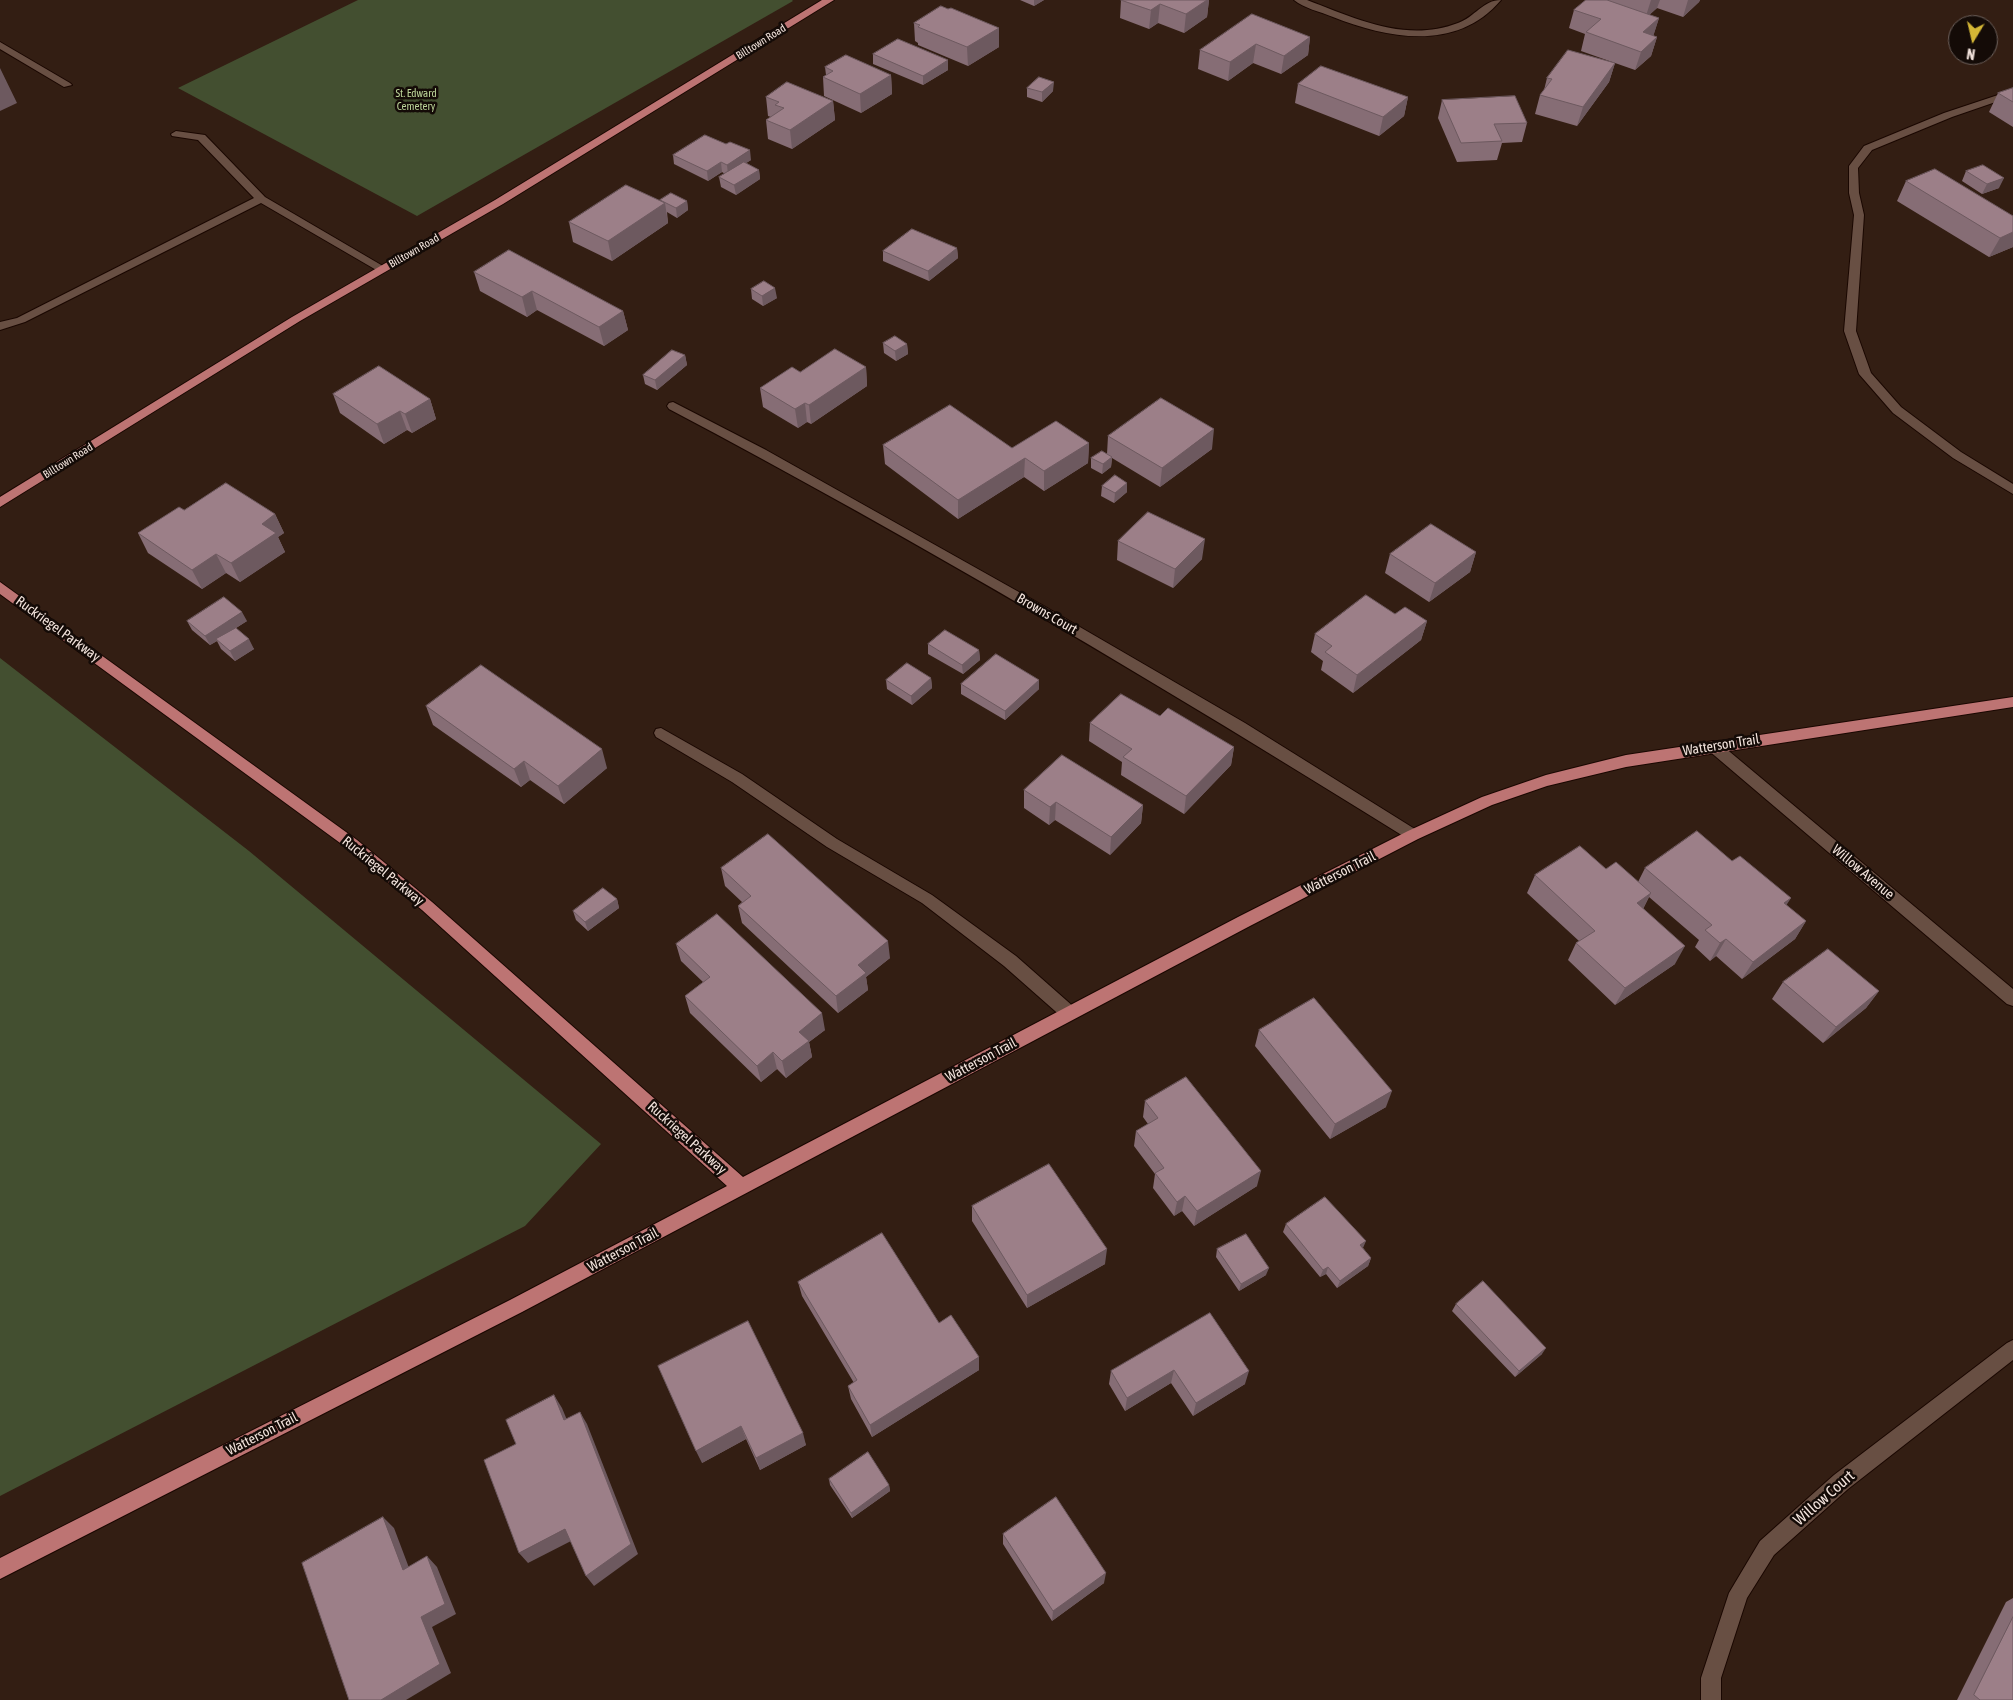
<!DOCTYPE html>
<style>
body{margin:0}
#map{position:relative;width:2013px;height:1700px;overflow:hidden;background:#331e13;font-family:"Asap Condensed",sans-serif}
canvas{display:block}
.north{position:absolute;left:1948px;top:15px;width:50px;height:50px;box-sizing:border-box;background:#140b07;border:1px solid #6d615c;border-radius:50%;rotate:189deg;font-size:14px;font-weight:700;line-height:20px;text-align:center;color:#f2e3dc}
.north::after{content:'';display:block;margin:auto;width:18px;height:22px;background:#d4b635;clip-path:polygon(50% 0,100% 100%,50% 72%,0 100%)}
</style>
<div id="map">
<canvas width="2013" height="1700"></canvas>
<div class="north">N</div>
</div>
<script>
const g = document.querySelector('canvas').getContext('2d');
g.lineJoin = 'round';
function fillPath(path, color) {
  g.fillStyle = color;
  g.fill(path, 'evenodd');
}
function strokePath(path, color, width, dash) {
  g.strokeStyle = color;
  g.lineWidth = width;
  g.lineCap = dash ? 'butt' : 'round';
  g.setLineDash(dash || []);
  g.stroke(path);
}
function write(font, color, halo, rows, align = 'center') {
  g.font = font + ' "Asap Condensed",sans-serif';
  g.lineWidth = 5;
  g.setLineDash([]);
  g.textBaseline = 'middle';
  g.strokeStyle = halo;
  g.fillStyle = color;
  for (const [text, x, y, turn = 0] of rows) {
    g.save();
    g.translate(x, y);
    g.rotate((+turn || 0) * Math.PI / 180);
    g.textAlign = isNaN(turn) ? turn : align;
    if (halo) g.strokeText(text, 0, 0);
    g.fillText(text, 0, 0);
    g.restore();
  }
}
fillPath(new Path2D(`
 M358 0H792L793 1 417 216 178 88Z
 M0 658 249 851 601 1144 525 1226 0 1496Z`), '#434f30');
const minor = new Path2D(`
 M1294 0H1307C1357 19 1406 43 1458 23 1475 17 1483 0 1501 0 1457 52 1389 39 1333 17 1321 12 1303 8 1294 0Z
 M0 42 70 83 72 85 64 87 0 49Z
 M2013 90V96L1952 117 1872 150 1858 168 1859 193 1864 215 1856 331 1871 373 1901 407 1961 452 2013 484V494L1953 458 1893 413 1859 374 1844 331 1854 215 1849 193V166L1864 146 1944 113Z
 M176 131 205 135 265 197 388 269 382 272 378 271 261 203 25 322 0 330V322L17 318 254 198 198 140 172 136 171 134Z
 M673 402 766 450 1042 605 1245 723 1418 831 1420 835 1418 839H1408C1166 688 921 542 669 409L667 406 669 403Z
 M661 728 742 774 837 839 932 895 1016 956 1075 1008 1077 1013 1075 1018 1069 1020 1063 1018 1004 966 922 903 827 847 732 782 656 737 654 733 656 729Z
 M1713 741 1718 742 2013 989V1006L2007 1004 1708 750 1706 746 1708 742Z
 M2013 1340V1360L1848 1489 1774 1555 1747 1598 1721 1678V1700H1701V1678L1729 1593 1760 1541 1834 1475 2007 1343Z`);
const major = new Path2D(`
 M822 0H834L503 204 300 321 0 507V497L292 317 495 200Z
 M0 582 357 840 432 902 743 1177 1238 917 1408 831 1482 797 1546 775 1626 755 2013 697V707L1626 767 1547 786 1492 805 1418 839 1248 927 522 1312 0 1579V1558L510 1300 727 1186 422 910 347 848 0 594Z`);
strokePath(minor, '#1a0701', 2);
strokePath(major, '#1a0701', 2);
fillPath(minor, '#684f43');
fillPath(major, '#bd7473');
fillPath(new Path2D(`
 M1020 0H1044L1034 6Z
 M1121 0H1209L1207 17 1184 33 1158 23 1149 29 1120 18Z
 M1586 0H1700L1699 2 1683 17 1657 8 1649 15 1659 18 1653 36 1657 37 1651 56 1635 70 1615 63 1609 82 1577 126 1535 114 1540 95 1544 90 1547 78 1615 63 1581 51 1585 34 1569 28 1574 10Z
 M914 23 999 28V47L968 66 918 45V43L915 41Z
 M1310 37 1308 55 1281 74 1253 63 1228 81 1198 69 1200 50Z
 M873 54 948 60V70L923 85 873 64Z
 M825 67 891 75 892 94 861 113 824 96 823 77 826 75Z
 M1298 84 1408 97 1404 116 1379 136 1295 103Z
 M1027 88 1053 91 1042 102 1027 97Z
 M2013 88V127L1989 112 1998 93Z
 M766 97 833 101 835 120 792 149 768 139 766 120 771 117 768 116Z
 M1442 100 1527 123 1522 142 1502 143 1497 160 1457 162 1438 118Z
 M673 155 751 160 746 163 759 170 760 179 736 195 721 187 719 177 725 174 722 172 708 181 674 164Z
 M1966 171 1999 188 1982 194 1962 181Z
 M1906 181 2013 216V247L1989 257 1897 201Z
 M660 201H687L688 210 677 218 667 212 668 223 612 261 573 242 569 222Z
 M957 248 958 258 929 281 883 261V251Z
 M474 272 623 311 628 330 604 346 537 310 527 317 480 291Z
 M751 289 777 298 763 306 752 299Z
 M883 343 907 344 908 354 896 361 884 353Z
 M685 355 687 365 657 390 645 384 643 375Z
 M866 367 867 386 811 424 807 422 798 428 763 407 760 388 800 372Z
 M333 394 430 399 436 419 412 433 407 430 384 444 340 413Z
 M1108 436 1212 449 1160 487 1112 458 1111 467 1102 474 1091 468V458L1107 454Z
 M1089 443 1088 463 1044 491 1024 477 958 519 885 464 883 445 1012 448Z
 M1127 483V492L1114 503 1101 496 1102 486Z
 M184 510 275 514 284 533 278 537 285 552 240 582 226 573 202 589 148 553 138 533Z
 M1118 541 1202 559 1173 588 1117 560Z
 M1476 552 1470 572 1429 602 1385 573 1390 554Z
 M1395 614 1427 621 1421 640 1353 693 1321 670 1323 661 1311 652 1315 634Z
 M187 621H247L236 628 254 649 235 661 221 649 217 641 210 645 192 630Z
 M928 644 979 650 980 660 963 674 928 654Z
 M931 678 932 688 912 705 887 689 886 680Z
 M1039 680V689L1005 720 961 694V684Z
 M426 706 607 768 564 804 530 780 521 787 433 725Z
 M1160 716 1234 747 1231 765 1184 814 1121 775 1122 762 1089 741 1090 723Z
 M1024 790 1143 805 1141 823 1110 855 1055 820 1049 825 1024 808Z
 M721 868 890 958 866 977 868 990 838 1013 742 923 738 906 742 902 725 886Z
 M1645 868 1786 905 1806 921 1795 939 1742 979 1716 956 1710 961 1695 947 1699 940 1649 897 1643 909 1675 964 1615 1005 1568 960 1576 943 1579 941 1527 893 1535 875 1606 869 1638 882Z
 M617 899 619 908 588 931 576 920 573 911Z
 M676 944 825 1030 809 1042 812 1057 786 1078 777 1069 761 1082 690 1013 685 996 703 982 681 961Z
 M1783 982 1879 991 1866 1008 1823 1043 1772 999Z
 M1259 1030 1386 1107 1330 1139 1255 1046Z
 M1145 1101 1257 1186 1194 1226 1182 1211 1174 1216 1153 1188 1155 1174 1134 1146 1136 1131 1148 1124 1143 1117Z
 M972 1206 1105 1264 1027 1308 972 1221Z
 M1286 1224 1363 1248 1371 1258 1368 1266 1337 1288 1326 1274 1320 1277 1283 1232Z
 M1217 1249 1266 1275 1239 1291 1216 1257Z
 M798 1282 939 1323 979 1370 872 1437 851 1399 848 1386 854 1383 802 1296Z
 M1456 1304 1542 1354 1515 1377 1452 1311Z
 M1210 1313 1245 1384 1193 1416 1171 1383 1125 1411 1109 1384 1111 1371Z
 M748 1321 806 1445 760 1470 746 1439 702 1463Z
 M829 1479 889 1485 890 1491 852 1518 830 1485Z
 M1003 1534 1104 1583 1052 1621 1003 1544Z
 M2013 1598V1700H1957L2006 1602Z`), '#866d75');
fillPath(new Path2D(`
 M1034 0H1044L1034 6Z
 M1207 0H1209L1207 17 1184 33 1186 14Z
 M1651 0H1660L1657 8 1645 19Z
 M1688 0H1700L1699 2 1683 17Z
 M1160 4 1158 23 1149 29 1151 10Z
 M1659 18 1653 37 1637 51 1643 32Z
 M999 28V47L968 66 967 47Z
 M1310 37 1308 55 1281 74 1284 56Z
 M1657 37 1651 56 1635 70 1641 52Z
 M1256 44 1253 63 1228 81 1230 62Z
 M948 60V70L923 85V76Z
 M1615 63 1609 82 1577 126 1583 107Z
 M0 68 17 103 0 111Z
 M891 75 892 94 861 113 860 94Z
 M1054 82 1053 91 1042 102V92Z
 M1408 97 1404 116 1379 136 1383 117Z
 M833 101 835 120 792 149 790 130Z
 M750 150 751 160 728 175 727 165Z
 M721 162 722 172 708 181 707 171Z
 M759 170 760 179 736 195 734 185Z
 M2004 178 1999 188 1982 194 1987 184Z
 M687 201 688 210 677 218 676 208Z
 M665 203 668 223 612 261 608 241Z
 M2013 232V247L1989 257 2000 238Z
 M957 248 958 258 929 281 928 271Z
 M775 288 777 298 763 306 762 296Z
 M532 291 537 310 527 317 522 297Z
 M623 311 628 330 604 346 599 327Z
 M907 344 908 354 896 361 895 351Z
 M685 355 687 365 657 390 655 380Z
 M866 367 867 386 811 424 809 405Z
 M430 399 436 419 412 433 405 414Z
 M805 403 807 422 798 428 795 409Z
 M400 411 407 430 384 444 377 424Z
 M1214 429 1212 449 1160 487 1162 468Z
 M1089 443 1088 463 1044 491V471Z
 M1112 457 1111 467 1102 474 1103 464Z
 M1025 458 1024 477 958 519V500Z
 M1127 483V492L1114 503 1115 493Z
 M275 514 284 533 278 537 285 552 240 582 231 563 262 524Z
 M1205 539 1202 559 1173 588 1175 569Z
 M1476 552 1470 572 1429 602 1435 583Z
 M216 554 226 573 202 589 192 570Z
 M242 612 247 621 217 640 216 639 217 641 210 645 205 636Z
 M1427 621 1421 640 1353 693 1357 675Z
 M249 639 254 649 235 661 230 651Z
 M979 650 980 660 963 674 962 665Z
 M931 678 932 688 912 705 911 696Z
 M1039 680V689L1005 720V711Z
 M1234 747 1231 765 1184 814 1186 796Z
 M602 749 607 768 564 804 558 786Z
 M524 761 530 780 521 787 514 769Z
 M1056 802 1055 820 1049 825 1050 807Z
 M1143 805 1141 823 1110 855 1111 837Z
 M1651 893 1642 911 1637 903Z
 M1791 898 1780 915 1784 903Z
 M617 899 619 908 588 931 585 922Z
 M1806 921 1795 939 1742 979 1753 962Z
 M1726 939 1716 956 1710 961 1720 943Z
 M888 941 890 958 866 977 868 990 838 1013 836 996 858 965Z
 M1685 946 1675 964 1615 1005 1625 988Z
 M1879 991 1866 1008 1823 1043 1836 1027Z
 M822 1013 825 1030 809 1042 812 1057 786 1078 782 1061 799 1032Z
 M773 1052 777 1069 761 1082 757 1066Z
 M1392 1091 1386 1107 1330 1139 1335 1124Z
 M1261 1171 1257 1186 1194 1226 1197 1211Z
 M1185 1196 1182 1211 1174 1216 1177 1202Z
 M1366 1241 1363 1248 1360 1245Z
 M1107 1249 1105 1264 1027 1308V1295Z
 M1371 1258 1368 1266 1337 1288 1340 1281Z
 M1328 1267 1326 1274 1320 1277 1323 1270Z
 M1269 1268 1266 1275 1239 1291 1241 1284Z
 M1546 1348 1542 1354 1515 1377 1519 1371Z
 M979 1357V1370L872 1437 870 1425Z
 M1174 1370 1171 1383 1125 1411 1127 1398Z
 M1249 1371 1245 1384 1193 1416 1196 1403Z
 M554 1395 562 1408 572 1432 564 1420Z
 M580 1412 587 1424 638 1554 594 1586 586 1576Z
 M741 1426 746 1439 702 1463 696 1451Z
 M803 1433 806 1445 760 1470 756 1458Z
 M889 1485 890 1491 852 1518 851 1513Z
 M383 1517 394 1528 414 1581 403 1570Z
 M565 1529 573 1540 528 1563 519 1553Z
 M427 1556 437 1567 456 1614 432 1627 451 1673 406 1700H381L421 1617Z
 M1106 1573 1104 1583 1052 1621 1053 1611Z`), '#6d595f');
const building = new Path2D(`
 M1121 0H1207L1186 14 1160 4 1151 10Z
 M1586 0H1607L1659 18 1643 32 1657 37 1641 52 1586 32 1601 19 1574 10Z
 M941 6 948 9 951 8 999 28 967 47 918 27 920 25 914 23Z
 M1252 14 1310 37 1284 56 1256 44 1230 62 1200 50Z
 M898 39 948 60 923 76 873 54Z
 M1568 50 1615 63 1583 107 1540 95 1552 79 1547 78Z
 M846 55 891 75 860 94 823 77 833 71 825 67Z
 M1321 66 1408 97 1383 117 1298 84Z
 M1039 77 1054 82 1042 92 1027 88Z
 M787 82 833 101 790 130 766 120 784 108 775 105 779 102 766 97Z
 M2013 88V102L1998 93Z
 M1515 96 1527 123 1494 124 1502 141 1461 143 1442 100Z
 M705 135 726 144 730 142 750 150 727 165 721 162 707 171 673 155Z
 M744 162 759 170 734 185 719 177Z
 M1983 165 2004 178 1987 184 1966 171Z
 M1935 169 2013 216V232L2000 238 1906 181Z
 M626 185 665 203 608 241 569 222Z
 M671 193 687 201 676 208 660 200Z
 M912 229 957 248 928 271 883 251Z
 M509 250 623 311 599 327 532 291 522 297 474 272Z
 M764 281 775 288 762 296 751 289Z
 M895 336 907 344 895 351 883 343Z
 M835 349 866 367 809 405 805 403 795 409 760 388 792 367 800 372Z
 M672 350 685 355 655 380 643 375Z
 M379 366 430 399 405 414 400 411 377 424 333 394Z
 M1161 398 1214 429 1162 468 1108 436Z
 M950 405 1012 448 1056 421 1089 443 1044 471 1025 458 958 500 883 445Z
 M1102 451 1112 457 1103 464 1091 458Z
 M1115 475 1127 483 1115 493 1102 486Z
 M226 483 275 514 262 524 276 533 231 563 216 554 192 570 138 533 179 507 184 510Z
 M1148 512 1205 539 1175 569 1118 541Z
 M1431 524 1476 552 1435 583 1390 554Z
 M1366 595 1395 614 1405 607 1427 621 1357 675 1325 652 1332 646 1315 634Z
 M224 597 242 612 205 636 187 621Z
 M236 628 249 639 230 651 216 639Z
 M945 630 979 650 962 665 928 644Z
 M996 654 1039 680 1005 711 961 684Z
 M907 663 931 678 911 696 886 680Z
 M481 665 602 749 558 786 524 761 514 769 426 706Z
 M1121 694 1160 716 1168 708 1234 747 1186 796 1123 757 1132 749 1090 723Z
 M1062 755 1143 805 1111 837 1056 802 1050 807 1024 790Z
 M1697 831 1732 861 1740 856 1791 898 1784 903 1806 921 1753 962 1726 939 1720 943 1705 930 1712 925 1645 868Z
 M768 834 888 941 858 965 866 973 836 996 738 906 751 896 721 868Z
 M1580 846 1606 869 1616 862 1651 893 1637 903 1685 946 1625 988 1576 943 1595 931 1535 875Z
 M603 888 617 899 585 922 573 911Z
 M717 914 822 1013 799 1032 809 1041 782 1061 773 1052 757 1066 685 996 710 977 676 944Z
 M1828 949 1879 991 1836 1027 1783 982Z
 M1314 998 1392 1091 1335 1124 1259 1030Z
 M1186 1077 1261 1171 1197 1211 1185 1196 1177 1202 1155 1173 1164 1168 1136 1131 1158 1118 1145 1101Z
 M1049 1164 1107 1249 1027 1295 972 1206Z
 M1325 1197 1366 1241 1360 1245 1371 1258 1340 1281 1328 1267 1323 1270 1286 1224Z
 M882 1233 939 1323 951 1315 979 1357 870 1425 848 1386 857 1380 798 1282Z
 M1246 1234 1269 1268 1241 1284 1217 1249Z
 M1483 1281 1546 1348 1519 1371 1456 1304Z
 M1210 1313 1249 1371 1196 1403 1174 1370 1127 1398 1111 1371Z
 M748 1321 803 1433 756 1458 741 1426 696 1451 658 1366Z
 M554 1395 564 1420 580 1412 631 1544 586 1576 565 1529 519 1553 484 1460 516 1444 506 1420Z
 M868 1452 889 1485 851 1513 829 1479Z
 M1056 1497 1106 1573 1053 1611 1003 1534Z
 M383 1517 403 1570 427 1556 445 1604 421 1617 440 1664 381 1700H349L302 1563Z
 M2013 1617V1700H1980L1974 1695Z`);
fillPath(building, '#9c7f88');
strokePath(building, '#6d595f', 1);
write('11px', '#f2e3dc', '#140b07', [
 ["Billtown Road",761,42,-32],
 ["Billtown Road",414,251,-30],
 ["Billtown Road",68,461,-32]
]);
write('11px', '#bcd499', '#140b07', [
 ["St. Edward",416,94],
 ["Cemetery",416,107]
]);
write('14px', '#f2e3dc', '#140b07', [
 ["Browns Court",1047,614,30],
 ["Ruckriegel Parkway",58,629,36],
 ["Watterson Trail",1721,745,-9],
 ["Ruckriegel Parkway",383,871,39],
 ["Willow Avenue",1863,872,40],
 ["Watterson Trail",1340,873,-27],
 ["Watterson Trail",981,1060,-28],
 ["Ruckriegel Parkway",687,1138,42],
 ["Watterson Trail",623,1250,-28],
 ["Watterson Trail",262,1434,-27]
]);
write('16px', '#f2e3dc', '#140b07', [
 ["Willow Court",1824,1498,-41]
]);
</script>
